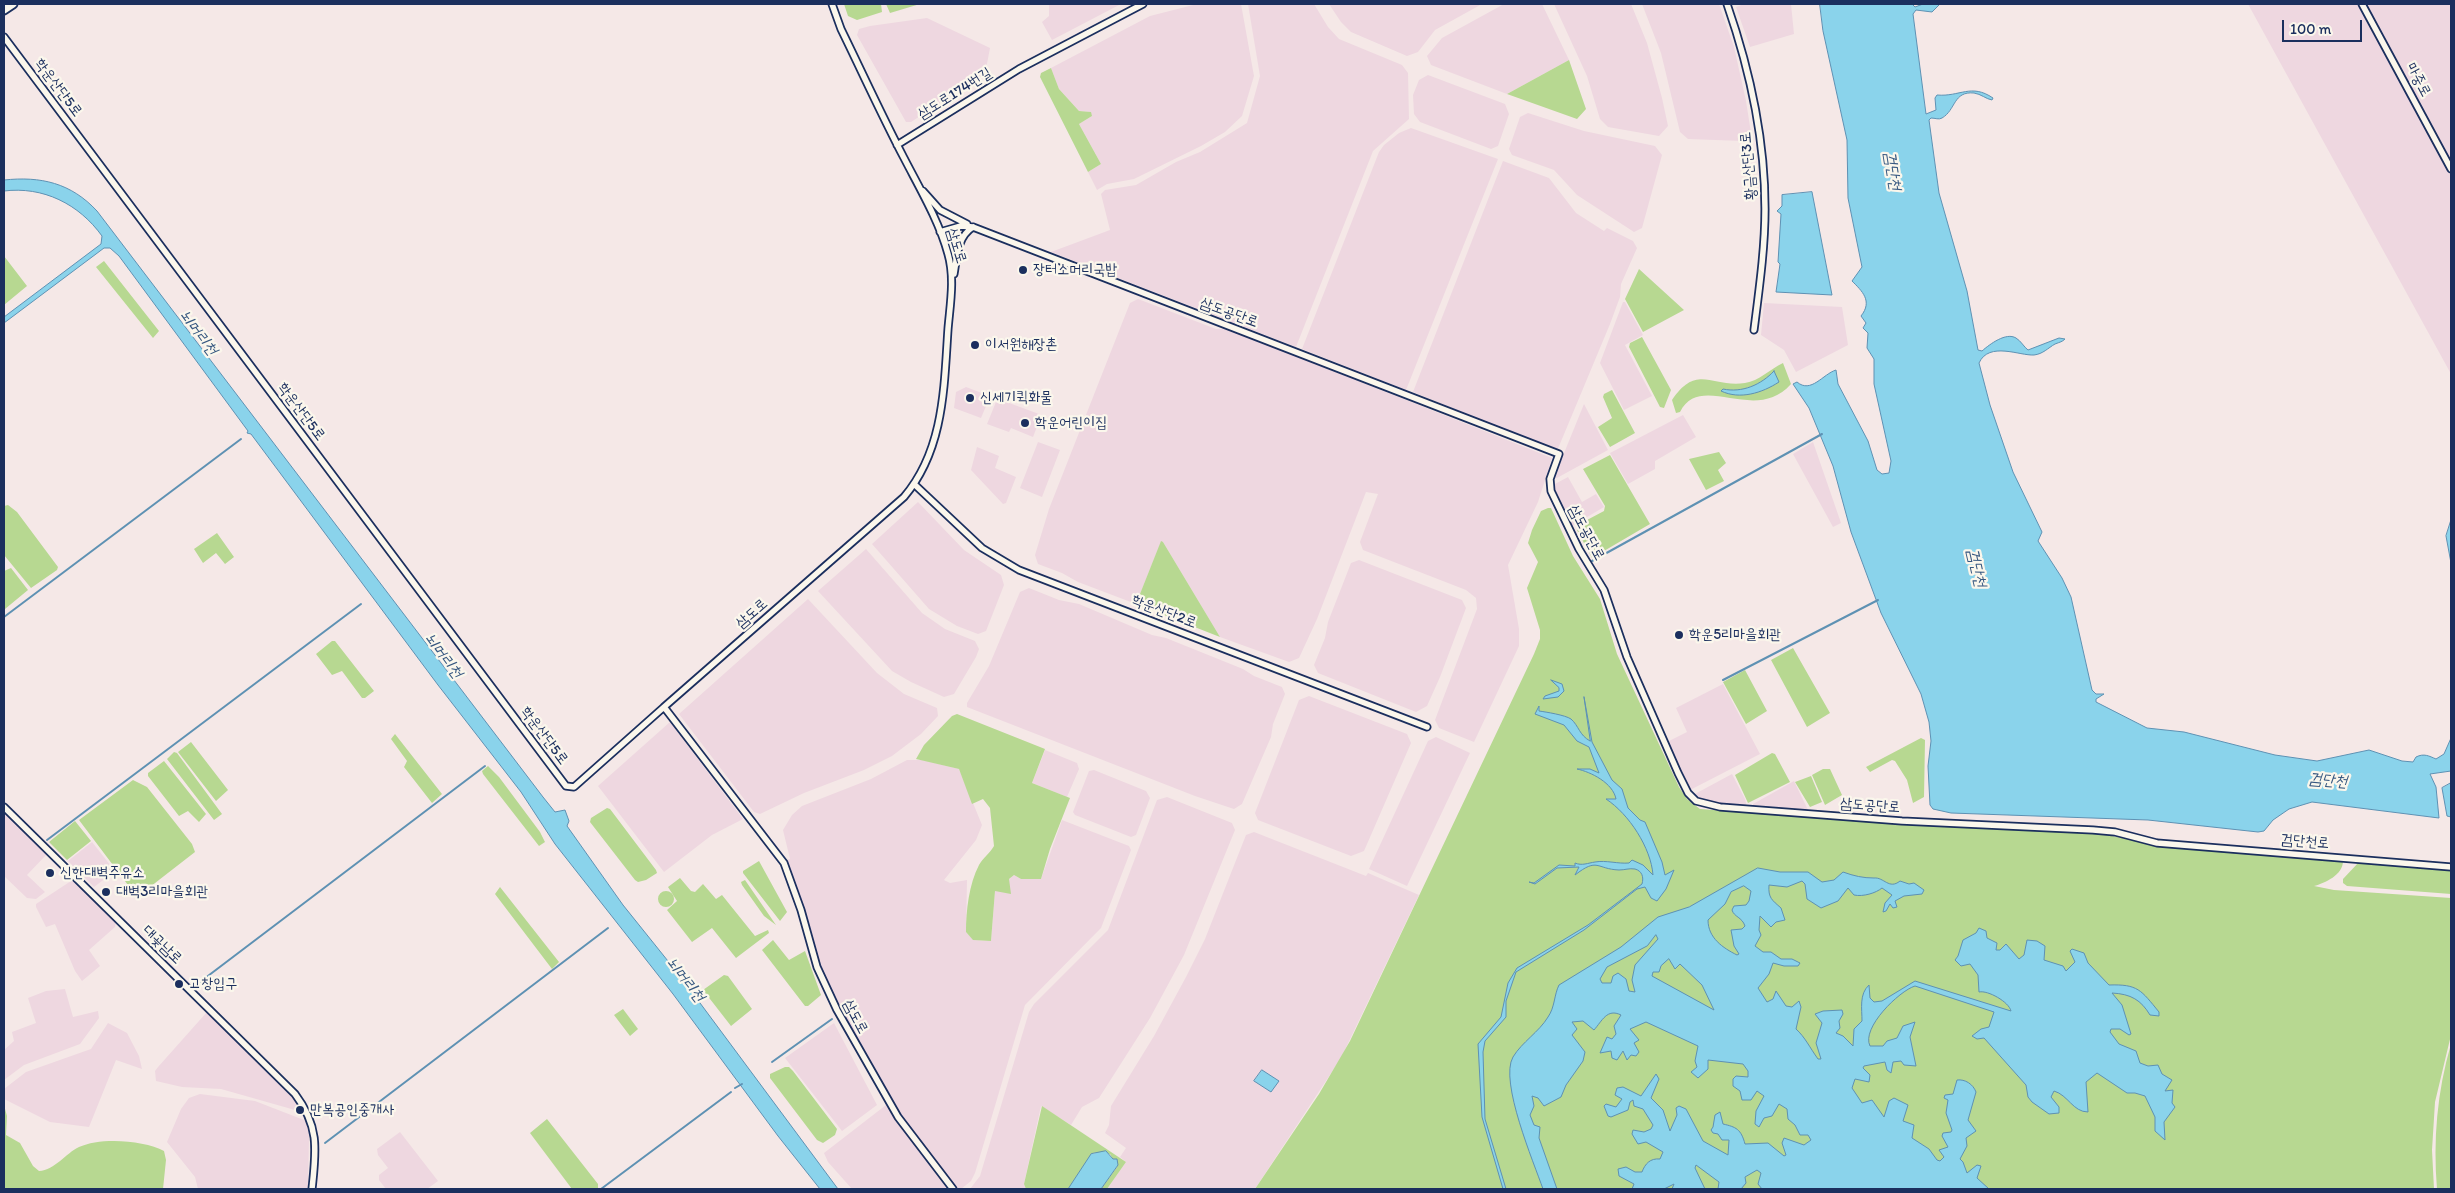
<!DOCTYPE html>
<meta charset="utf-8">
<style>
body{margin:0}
#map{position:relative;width:2455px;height:1193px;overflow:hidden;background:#f5e8e7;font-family:Itim,sans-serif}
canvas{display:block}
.frame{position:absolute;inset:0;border:5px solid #1b2f5e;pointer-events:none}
.scale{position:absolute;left:2282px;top:20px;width:80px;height:22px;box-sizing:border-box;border:2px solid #1b2f5e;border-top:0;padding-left:6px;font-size:15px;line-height:18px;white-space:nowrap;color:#1b2f5e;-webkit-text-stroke:4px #fbf7ec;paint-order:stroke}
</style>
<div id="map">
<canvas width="2455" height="1193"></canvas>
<div class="frame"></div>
<div class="scale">100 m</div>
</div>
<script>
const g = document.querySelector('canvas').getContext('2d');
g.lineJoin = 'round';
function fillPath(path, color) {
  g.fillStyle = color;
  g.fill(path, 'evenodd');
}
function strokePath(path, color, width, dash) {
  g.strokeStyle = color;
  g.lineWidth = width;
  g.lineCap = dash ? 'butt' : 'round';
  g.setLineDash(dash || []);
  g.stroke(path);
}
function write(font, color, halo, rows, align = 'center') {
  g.font = font + ' Itim,"Poor Story",sans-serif';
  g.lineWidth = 4.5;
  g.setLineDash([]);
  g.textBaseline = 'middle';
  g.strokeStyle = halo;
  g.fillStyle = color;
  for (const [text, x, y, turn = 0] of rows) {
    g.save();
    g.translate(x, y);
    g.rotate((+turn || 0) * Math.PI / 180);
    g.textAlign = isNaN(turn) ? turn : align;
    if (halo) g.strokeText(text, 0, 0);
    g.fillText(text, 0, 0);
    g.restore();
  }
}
fillPath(new Path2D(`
 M1049 4H1121L1052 40 1042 22 1049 16Z
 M1197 4H1241L1254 76 1242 116 1225 132 1201 146 1134 179 1107 184 1097 190 1088 172 1101 164 1079 124 1092 116 1090 112 1079 111 1059 89 1051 68 1150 16Z
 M1248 4H1314L1328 27 1339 39 1402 65 1408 73 1409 119 1373 151 1296 347 1051 252 1110 230 1101 194 1105 190 1136 185 1176 162 1200 152 1247 123 1260 76Z
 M1329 4H1482L1435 30 1418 52 1407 56 1351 32 1341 22Z
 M1504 4H1542L1569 60 1507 94 1431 65 1427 56 1442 38Z
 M1554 4H1631L1647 43 1662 98 1668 126 1659 136 1608 127 1600 119 1587 76Z
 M1642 4H1719L1734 47 1746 101 1751 133 1743 141 1688 139 1680 132 1661 53Z
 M1744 4H1791L1794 34 1750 47 1736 7Z
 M2248 4H2451V374Z
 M927 18 990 48 985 74 911 122H906L857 35 859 29 870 26Z
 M1428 75 1505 104 1509 114 1498 146 1491 149 1420 122 1414 114 1413 95 1419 80Z
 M1528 113 1584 131 1655 146 1662 155 1642 228 1634 232 1577 195 1554 170 1512 155 1509 149 1520 117Z
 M1411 128 1498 159 1406 390 1302 349 1379 152 1384 145 1399 133Z
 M1503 161 1549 178 1576 213 1604 231 1607 228 1633 241 1637 248 1621 284 1620 297 1610 324 1557 451 1413 392Z
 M1138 299 1216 329H1228L1552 458 1538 502 1508 565 1519 629V646L1474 742 1439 728 1435 720 1477 609 1476 598 1466 590 1363 550 1360 542 1378 494 1366 492 1317 619 1299 658 1289 662 1220 637 1163 542H1161L1136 604 1078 582 1062 573 1038 564 1035 555 1049 509 1130 303Z
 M1623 302H1625L1643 335 1625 345 1652 396 1624 410 1600 363Z
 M1764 303 1842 307 1848 345 1796 372 1784 350 1761 335Z
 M966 387 987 395 989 399 981 418 954 408 956 392Z
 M1001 400 1039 414 1040 419 1033 437 1011 428 1009 432 987 424 996 402Z
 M1584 404 1608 450 1555 479 1558 468Z
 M1683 415 1696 437 1655 461V469L1628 484 1610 453Z
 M1038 442 1060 450 1042 497 1020 488Z
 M1813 442 1841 523 1833 527 1793 454Z
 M977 447 999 456 995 468 1016 477 1006 503 1003 504 971 470Z
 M1568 477 1582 502 1596 494 1604 507 1572 526 1554 487 1555 484Z
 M918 502 964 550 1001 575 1004 585 986 631 978 634 957 626 929 609 872 544Z
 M866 549 922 613 945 629 975 641 979 649 976 657 954 694 944 697 911 682 892 671 818 591Z
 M1359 560 1462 600 1466 608 1440 677 1427 706 1416 712 1318 673 1314 665 1325 638 1328 622 1351 563Z
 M1029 588 1059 600 1079 604 1152 635 1166 638 1243 669 1254 676 1282 687 1285 694 1273 724 1271 737 1242 804 1234 809 1195 796 967 707V703L989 666 1020 592Z
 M808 599 877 673 904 694 937 708 938 716 921 734 892 756 864 770 804 793 760 814 754 812 679 714Z
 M1723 684 1760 754 1690 790 1667 742 1687 732 1676 708Z
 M1309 696 1407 734 1411 743 1364 851 1351 856 1258 820 1255 813 1299 700Z
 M670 722 743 819 712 835 664 872 598 786Z
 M1436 737 1470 753 1407 886 1369 869 1428 741Z
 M1045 750 1077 763 1079 769 1067 797 1032 783Z
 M907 760H923L959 769 982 825 976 840 944 880 950 883 967 880 966 932 974 940 991 941 995 891 1014 875 1021 879H1041L1062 820 1129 846 1131 850 1101 928 1025 1005 975 1173 971 1181 961 1189 955 1187 906 1124 861 1050 823 978 786 860 790 859 783 830 792 815 802 806 871 779Z
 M1094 770 1146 791 1150 798 1136 835 1131 837 1075 815 1073 812 1089 771Z
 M1732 774 1745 799 1747 807 1716 805 1693 795Z
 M1794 781 1808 810 1753 805V804Z
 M1167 797 1232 823 1235 830 1184 955 1150 1018 1099 1098 1082 1107 1071 1125 1041 1106 1024 1184 1026 1189H970L980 1176 1029 1012 1034 1004 1108 930 1157 800Z
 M4 810 47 854 27 875 45 892 36 899 27 898 4 876Z
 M1254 832 1366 876 1368 873 1419 895 1341 1058 1255 1189H1107L1126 1162 1120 1157 1126 1148 1105 1133 1109 1125 1111 1106 1154 1036 1186 977 1205 939 1246 835Z
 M92 842 115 871 94 887 68 861Z
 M71 881 77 883 116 922 115 927 89 950 100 966 82 981 75 971 55 924 46 927 36 907V904Z
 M65 989 73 1017 98 1011 99 1018 80 1044 24 1065 4 1080V1050L14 1041 12 1032 36 1023 28 998 46 991Z
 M207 1012 295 1097 300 1104 295 1110 221 1089 182 1087 156 1081 155 1071 158 1067Z
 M108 1023 127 1033 139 1056 142 1069 116 1060 89 1127 50 1122 4 1099V1089L26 1072 91 1049Z
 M834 1023 877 1105 842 1131 785 1058Z
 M200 1094 255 1101 304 1120 308 1126 309 1137 308 1189H198L195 1177 167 1142 181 1109 189 1098Z
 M886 1105 898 1124 949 1189H852L828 1162 824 1153Z
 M400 1132 438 1181 427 1189H386L379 1180V1175L388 1168 378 1155 377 1149Z`), '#eed7e0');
fillPath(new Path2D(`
 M844 4H881L882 12 857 20 848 16Z
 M886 4H920L890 13Z
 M1569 60 1586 109 1577 119 1507 94Z
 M1051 68 1059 89 1079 111 1091 112 1092 116 1079 124 1101 164 1088 172 1040 77 1041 73Z
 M4 256 27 286 4 305Z
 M104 261 159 331 153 338 96 267Z
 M1639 269 1684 310 1643 332 1625 299Z
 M1642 337 1671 390 1664 408 1660 407 1629 347 1630 343Z
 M1783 363 1791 384C1755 425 1701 371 1680 412L1676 413 1672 400C1697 363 1712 388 1745 383 1759 381 1770 369 1783 363Z
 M1612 390 1635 433 1610 447 1598 427 1612 418 1603 397 1604 394Z
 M1719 452 1726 463 1718 470 1724 481 1706 490 1689 459Z
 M1610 455 1650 524 1592 558 1577 530 1587 520 1604 511 1605 506 1583 469Z
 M8 505 17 512 58 567 57 570 31 588 4 555V506Z
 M1548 508H1551L1573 556 1600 599 1617 654 1679 787 1687 799 1700 809 1877 822 2101 834 2159 845 2343 861C2343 875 2325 883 2314 886L2334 890 2451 898V1035L2435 1102 2432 1150 2434 1189H1255L1319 1094 1350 1041 1534 654 1540 639V630L1527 588 1538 562 1528 543 1532 530 1541 511Z
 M217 533 234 557 225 564 216 553 203 563 194 549Z
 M1161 541 1163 542 1220 637 1136 604Z
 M11 568 28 590 5 609 4 571Z
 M332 641H335L374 691 365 698H362L342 671 332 675 316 654Z
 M1793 648 1830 713 1807 727 1771 660Z
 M1745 670 1767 711 1746 724 1723 682Z
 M957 714 1045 749 1032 783 1070 798 1050 849 1041 879H1021L1014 875 1009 879 1011 894 995 891 991 941 973 940 966 932C966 911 969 884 979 865 983 858 990 853 994 846L990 808 983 799 972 804 959 769 916 759 924 745 952 716Z
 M395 734 442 794 432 803 404 767 407 761 391 739Z
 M1921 738 1925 740 1924 797 1913 803 1907 780 1895 761 1892 760 1870 772 1866 767Z
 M191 742 228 790 216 801 178 752Z
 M174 752 177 753 222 814 214 820 167 759Z
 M1772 753 1775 754 1790 782 1748 803 1735 775Z
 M164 761 206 814 199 822 188 811 179 816 148 776V773Z
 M488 766 499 777 540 832 545 842 539 846 483 774 482 771Z
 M1823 769H1830L1842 795 1825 805 1812 775Z
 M1811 776 1822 802 1810 807 1795 782Z
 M133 780 147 787 192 844 195 852 137 897 79 820Z
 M607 808 610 809 656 870 657 873 646 880 638 882 635 880 590 822 591 818Z
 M75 821 91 841 67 860 49 842Z
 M759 861 787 912 780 921 743 873V871Z
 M2359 862 2451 870V894L2347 886 2343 883V879Z
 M680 878 691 891 695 892 703 884 716 899 722 895 755 936 768 930 769 933 736 958 712 928 692 942 667 910 677 901 668 887Z
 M745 880 776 925 764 916 742 885 741 882Z
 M500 887 559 962 552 969 495 894Z
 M658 899a8 8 0 1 1 16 0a8 8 0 1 1-16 0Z
 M773 940 789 960 805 951 821 995 808 1006H805L762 950Z
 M724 975 728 976 752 1009 731 1026 703 990Z
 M623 1009 638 1029 630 1036 614 1015Z
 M2451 1044V1189H2437C2433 1140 2437 1092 2451 1044Z
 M785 1067H789L793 1071 837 1129 835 1135 823 1143 817 1140 770 1078V1074Z
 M4 1105 7 1116 6 1135 20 1143 33 1166 39 1171C55 1170 66 1153 79 1147 100 1137 144 1140 164 1151L166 1160 163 1189H4Z
 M1042 1106 1126 1162 1107 1189H1101L1117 1167 1110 1154 1093 1153 1068 1189H1026L1024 1184Z
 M547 1119 598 1184V1189H572L530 1133Z`), '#b7d891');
const water = new Path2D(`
 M1820 4H1912L1915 7 1923 4H1940L1932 12 1916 10 1913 14 1926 114 1936 110 1935 98 1937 95C1960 97 1971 83 1993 98L1992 100C1986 99 1981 94 1974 93 1953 91 1956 110 1942 118 1939 120 1935 118 1931 118L1929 120 1939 193 1967 291 1978 350 1982 351C1990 344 2006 332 2016 338 2021 341 2024 347 2028 350L2059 338 2065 339C2062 342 2060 342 2055 344 2048 348 2043 354 2034 355 2020 356 1989 341 1979 363L1990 405 2013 472 2042 532 2038 541 2062 578 2071 597 2092 690 2096 694H2104L2096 699V702L2147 728 2184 732 2275 755 2317 761 2369 750 2402 761 2413 762 2416 757C2424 753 2429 756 2436 759L2444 754 2451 738V771L2430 774 2436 787 2439 818 2312 802 2289 809 2273 820 2264 831 2258 832 2148 820 1951 813 1933 809 1930 805 1928 766 1931 741 1929 722 1921 694 1881 613 1851 532 1833 466 1809 408 1793 384 1797 382C1811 394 1823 374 1836 370L1838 384 1868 441 1877 470 1882 474 1889 473 1891 461 1874 384V359L1867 348 1868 333 1863 328 1866 323 1861 316C1873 301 1862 291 1852 281L1862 267 1848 198 1847 140 1823 31Z
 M4 180C41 176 71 183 97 211L543 797 555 812 565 810 569 821 567 826 623 905 680 976 838 1189H820L778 1136 673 994 555 844 521 792 438 685 251 434 247 433 248 431 119 256 110 248H104L4 323V317L101 244 102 236C79 204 43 186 4 191Z
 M1812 192 1832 295 1776 292 1780 264 1778 262 1781 214 1777 211 1782 206V195Z
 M1774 371 1779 382C1762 393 1740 400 1721 391L1723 389C1742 393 1761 385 1774 371Z
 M2451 520V563L2446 536Z
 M1551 680 1562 684 1564 691 1558 697 1543 699 1545 696 1559 691V688Z
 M1584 697 1592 742 1612 780 1622 789 1628 808 1640 820 1645 822 1662 862 1665 875 1674 870 1666 889 1657 901 1651 898 1645 887 1637 889 1584 930 1516 972 1506 1001V1017L1485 1041 1483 1052 1485 1119 1506 1189H1503L1482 1117 1478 1044 1501 1017 1508 983 1517 968 1588 925 1642 884C1644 877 1642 871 1635 869 1629 868 1625 870 1619 870 1596 869 1598 857 1575 875L1579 867 1557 868 1535 884 1529 882 1534 883 1559 865 1575 866V863C1582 866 1588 863 1595 862 1606 860 1618 864 1629 863L1632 860 1643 865 1653 875C1651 848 1629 814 1606 799H1616C1613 783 1591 772 1577 769H1590L1599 773 1589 747 1577 741 1564 725 1535 714 1539 706V711C1546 712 1565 715 1571 719 1579 726 1579 735 1590 741Z
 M2451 783V817L2447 816 2442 788Z
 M1758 868 1780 872H1808L1822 882 1834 880 1843 872C1854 876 1863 878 1874 878 1884 877 1889 890 1900 881L1909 884 1914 883 1924 890 1922 894 1904 896 1895 901 1897 907 1893 908 1890 904 1886 911 1883 912 1885 903 1892 895 1882 888C1876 893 1863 897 1854 895L1848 888 1838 901 1821 908 1807 899 1805 884 1802 881 1787 887 1769 885C1768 898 1772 900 1781 908L1785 920 1776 922 1771 927 1760 916 1759 930 1761 935 1755 946 1763 952H1771L1781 959H1792L1800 963 1798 966H1784L1773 963 1769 974 1758 988 1767 1002 1773 999 1776 991 1786 1006 1792 1007 1799 1001 1801 1007 1796 1029C1805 1037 1810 1048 1818 1059H1821L1816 1043 1822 1023 1815 1014 1823 1011 1842 1010 1843 1014 1839 1021 1840 1028 1836 1033 1843 1036 1853 1046 1854 1029 1862 1021C1862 1009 1859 994 1869 985L1870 998 1874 1002 1882 1001 1915 981 2011 1011C2009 1002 1988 990 1979 992L1978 975 1970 964 1961 966 1955 960 1958 956 1963 940 1976 933 1979 928 1986 931 1987 938 1997 943 1996 950H2000L2006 944 2019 959 2024 955 2027 940 2037 941 2045 946 2044 960 2063 966 2066 971 2075 962 2070 951 2072 949 2084 953 2088 963 2109 985C2138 984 2141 990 2159 1012V1016L2150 1015C2141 1000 2131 994 2112 993L2122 1005 2131 1034 2129 1035 2120 1029H2111L2110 1032 2119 1044 2136 1051 2140 1063 2148 1066 2158 1065 2162 1074 2172 1080 2165 1091 2173 1090 2172 1103 2175 1107 2164 1122 2165 1140 2155 1131V1117L2145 1096 2135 1093H2127L2097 1073 2086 1082 2088 1112C2073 1112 2068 1095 2054 1091L2051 1097 2059 1107V1113L2049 1114 2032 1102 2028 1097 2026 1085 1984 1038 1977 1039 1972 1036 1981 1029 1989 1027 1994 1012 1915 986C1899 991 1861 1028 1870 1046H1883L1887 1041 1897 1038 1903 1026 1915 1022 1910 1037 1916 1066 1904 1065 1901 1061 1893 1062 1891 1073 1887 1070 1885 1062 1864 1066 1863 1068 1870 1075 1869 1082 1855 1079 1852 1088 1862 1103 1872 1100 1884 1117 1889 1101 1894 1098 1908 1105 1903 1121 1914 1125 1912 1138 1929 1149 1937 1160 1940 1161 1944 1157 1939 1150 1948 1147 1942 1136 1943 1133 1951 1132 1952 1130 1946 1113 1948 1100 1944 1098 1945 1095 1953 1094 1957 1080C1965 1079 1973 1084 1976 1092L1968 1120 1976 1131 1966 1138 1967 1146 1960 1159 1963 1162 1967 1173 1977 1165 1981 1166 1977 1178 1989 1189H1762L1758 1184 1761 1173 1757 1170 1745 1177 1746 1183 1741 1189H1718L1719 1182 1696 1165 1695 1168 1705 1189H1672L1674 1184 1664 1189H1632L1634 1184 1619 1176 1618 1169 1626 1167 1635 1172H1642C1645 1164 1650 1158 1660 1159L1663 1152 1646 1142 1638 1144 1632 1134 1633 1130 1644 1132 1651 1129 1653 1125 1643 1109 1634 1106 1633 1100 1630 1102 1628 1110 1611 1117 1608 1116 1604 1106 1606 1104 1616 1107 1622 1099 1615 1095 1617 1088 1623 1087 1641 1096 1656 1074 1659 1079 1651 1098 1663 1110 1670 1131 1677 1115 1676 1108 1679 1106 1686 1109 1703 1141 1728 1155 1729 1140H1722L1718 1134 1713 1133 1711 1130 1713 1127 1715 1115 1720 1112 1723 1124C1736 1127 1741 1129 1745 1144L1768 1143 1784 1156 1786 1155 1782 1143 1784 1138 1804 1145 1811 1140 1808 1135H1800L1795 1125 1788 1119 1787 1109 1779 1104 1772 1116 1764 1118 1759 1127 1755 1124 1756 1111 1764 1096 1757 1091 1751 1100H1742L1740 1091 1733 1086V1079L1736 1076 1748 1077V1071L1743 1064 1708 1060V1069L1698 1078 1691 1072 1697 1067 1695 1061 1698 1046 1646 1022 1630 1029 1639 1040 1634 1043 1639 1052 1636 1056 1631 1055 1627 1060 1623 1051 1617 1060 1612 1058 1611 1051 1600 1053 1607 1037 1612 1039 1616 1034 1614 1026 1621 1015C1607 1008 1602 1021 1594 1030L1583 1021 1572 1022 1577 1029 1572 1035 1585 1052 1583 1061 1566 1085 1561 1097 1544 1106 1538 1098 1532 1096 1534 1106 1530 1115 1534 1125 1540 1127 1539 1138 1557 1189H1543C1534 1163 1499 1081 1513 1057 1522 1042 1539 1032 1548 1017 1555 1007 1554 995 1559 985L1621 947 1658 917 1689 907ZM1744 886 1751 891 1749 901 1746 905 1734 906 1732 910C1734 917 1742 917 1745 926L1742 929 1731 930 1734 946 1739 954 1737 955C1723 948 1708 938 1708 920L1725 904 1731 892ZM1656 935 1658 939 1635 965 1632 980 1635 992 1629 991 1626 979 1618 973 1613 976 1611 983H1602L1600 979 1607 967 1647 946ZM1669 959 1675 969 1680 964 1702 985 1714 1010 1652 976 1653 972H1659L1661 966Z
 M1262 1070 1279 1081 1271 1092 1254 1081Z
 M1106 1151 1113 1159H1117L1118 1165 1101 1189H1068L1091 1154Z`);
fillPath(water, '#8ad3eb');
strokePath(water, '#5e91b3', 1);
strokePath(new Path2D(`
 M1592 561 1822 434
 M4 617 241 439
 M1723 680 1878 600
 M47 840 361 604
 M196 985 485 766
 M772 1062 832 1019
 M735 1088 742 1084
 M325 1143 608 928
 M601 1189 731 1092`), '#5e91b3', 2);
const minor = new Path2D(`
 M832 4 841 29C862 72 882 116 904 158 920 189 939 221 948 254 955 278 950 305 948 329 944 388 944 450 904 497L664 707 784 863 801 910 817 967 837 1010 898 1117 953 1189
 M1727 4C1750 70 1765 138 1765 209 1765 249 1759 290 1754 330
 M2362 4 2451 169
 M4 37 566 786 574 787 664 707
 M897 145 1019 69 1143 4
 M923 191 940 210 967 224
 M940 232 961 226 973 227 1559 454 1550 479 1551 491 1579 549 1604 590 1627 657 1678 773 1688 793 1696 801 1720 807 1902 821 2093 830 2115 832 2157 843 2451 867
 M954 274C957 257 957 237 973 227
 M914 484 982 548 1019 570 1427 727
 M4 807 295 1094C320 1127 316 1151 312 1189`);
const major = new Path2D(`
 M4 10 13 4`);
strokePath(minor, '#1b2f5e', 9);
strokePath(major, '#1b2f5e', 11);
strokePath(minor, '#fbf7ec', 5.5);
strokePath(major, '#fbf7ec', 7);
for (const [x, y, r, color] of [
 [1023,270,5,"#1b2f5e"],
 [975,345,5,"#1b2f5e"],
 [970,398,5,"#1b2f5e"],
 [1025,423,5,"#1b2f5e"],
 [1679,635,5,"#1b2f5e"],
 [50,873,5,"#1b2f5e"],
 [106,892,5,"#1b2f5e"],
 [179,984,5,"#1b2f5e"],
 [300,1110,5,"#1b2f5e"]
]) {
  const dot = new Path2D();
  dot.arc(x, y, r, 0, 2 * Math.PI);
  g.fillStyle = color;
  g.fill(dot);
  strokePath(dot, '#fbf7ec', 2);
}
write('15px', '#1b2f5e', '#fbf7ec', [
 ["마중로",2418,80,62],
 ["학운산단5로",58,88,53],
 ["삼도로174번길",955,94,-32],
 ["황금산단3로",1749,166,-95],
 ["삼도로",956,246,73],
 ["삼도공단로",1229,313,20],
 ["학운산단5로",301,412,53],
 ["삼도공단로",1586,533,62],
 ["학운산단2로",1164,612,21],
 ["삼도로",752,614,-41],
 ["학운산단5로",544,736,53],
 ["삼도공단로",1870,806,4],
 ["검단천로",2305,842,5],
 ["대곶남로",162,945,44],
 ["삼도로",855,1017,62]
]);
write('15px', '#1b2f5e', '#fbf7ec', [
 ["장터소머리국밥",1033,270],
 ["이서원해장촌",985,345],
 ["신세기퀵화물",980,398],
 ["학운어린이집",1035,423],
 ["학운5리마을회관",1689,635],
 ["신한대벽주유소",60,873],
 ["대벽3리마을회관",116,892],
 ["고창입구",189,984],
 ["만복공인중개사",310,1110]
], 'left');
write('italic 16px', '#375881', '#fbf7ec', [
 ["검단천",1892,171,81],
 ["뇌머리천",198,333,53],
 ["검단천",1976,568,77],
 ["뇌머리천",443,656,53],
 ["검단천",2328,781,5],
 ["뇌머리천",685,980,52]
]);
</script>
